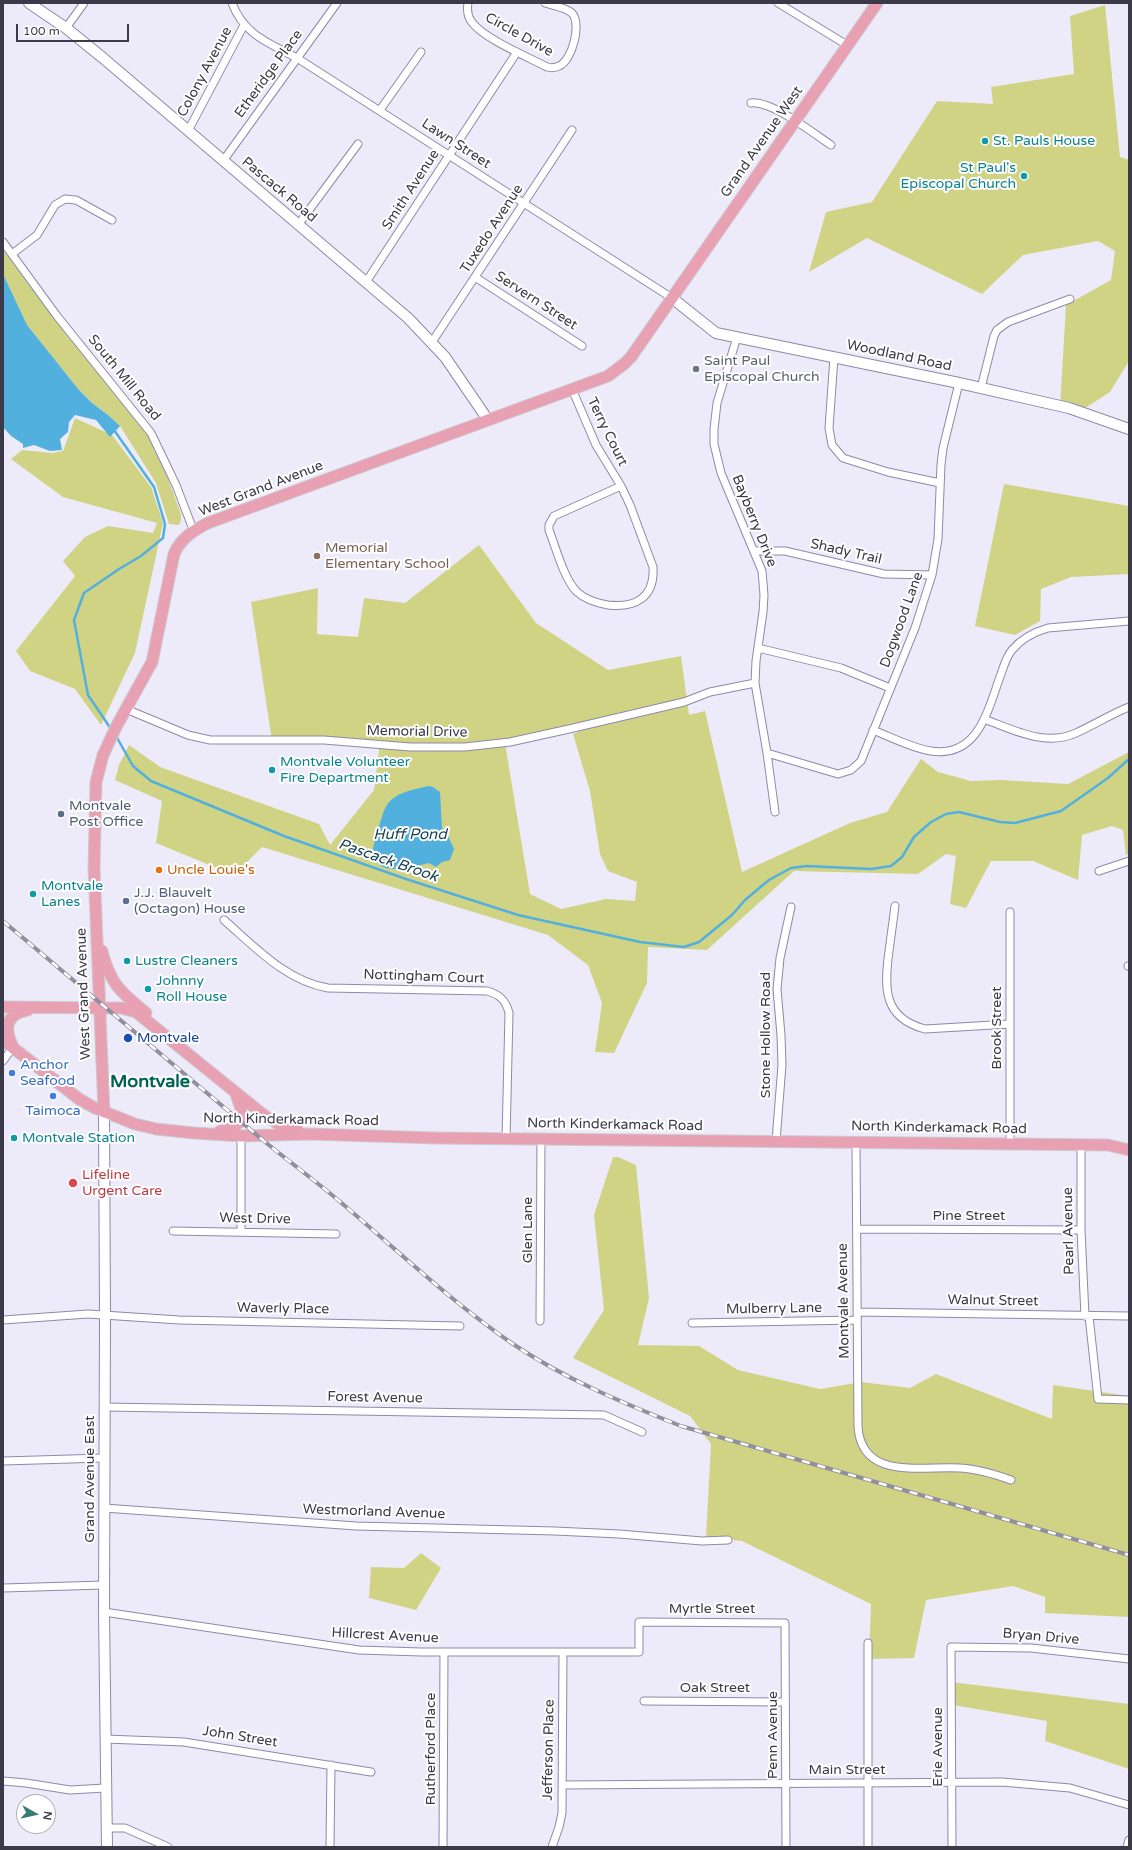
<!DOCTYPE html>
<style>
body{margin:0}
#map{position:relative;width:1132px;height:1850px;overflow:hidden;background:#edebf9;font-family:"Varela Round",sans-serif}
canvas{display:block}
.frame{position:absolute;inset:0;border:4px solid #3c3a48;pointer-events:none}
.north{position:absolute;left:16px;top:1794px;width:40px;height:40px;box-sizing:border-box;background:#fff;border:1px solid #b1b0b6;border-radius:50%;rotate:98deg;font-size:11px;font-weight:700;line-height:16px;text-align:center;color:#3c3a48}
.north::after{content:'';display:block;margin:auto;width:14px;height:18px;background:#377c72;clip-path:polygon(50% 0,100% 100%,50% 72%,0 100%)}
.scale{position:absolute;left:16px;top:24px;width:113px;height:18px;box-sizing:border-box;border:2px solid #3c3a48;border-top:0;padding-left:5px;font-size:12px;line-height:14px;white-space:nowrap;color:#3c3a48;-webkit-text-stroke:3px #fff;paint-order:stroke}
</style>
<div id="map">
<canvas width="1132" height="1850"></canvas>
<div class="frame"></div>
<div class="north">N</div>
<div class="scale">100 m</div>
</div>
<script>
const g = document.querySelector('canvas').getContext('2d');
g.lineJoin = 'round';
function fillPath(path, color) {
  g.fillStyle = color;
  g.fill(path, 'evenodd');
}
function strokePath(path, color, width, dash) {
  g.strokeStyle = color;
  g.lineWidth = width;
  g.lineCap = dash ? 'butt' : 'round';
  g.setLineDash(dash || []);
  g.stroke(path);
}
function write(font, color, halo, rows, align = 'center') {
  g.font = font + ' "Varela Round",sans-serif';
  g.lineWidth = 4;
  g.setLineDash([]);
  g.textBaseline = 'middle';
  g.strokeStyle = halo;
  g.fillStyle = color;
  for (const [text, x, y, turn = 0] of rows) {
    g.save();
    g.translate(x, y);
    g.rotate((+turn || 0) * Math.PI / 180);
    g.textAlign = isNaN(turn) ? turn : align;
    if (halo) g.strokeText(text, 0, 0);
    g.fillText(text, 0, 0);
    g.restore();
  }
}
fillPath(new Path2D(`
 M1105 5 1120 157 1129 160V361L1110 392 1079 412 1060 407 1066 305 1111 280 1115 251 1098 241 1023 255 982 294 867 238 809 272 826 212 872 202 937 101 993 104 991 87 1074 74 1070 16Z
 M3 250 70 338 144 428 160 457 181 514V520L179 525 169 524 156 483 120 426 108 415 92 403 79 390 26 324 3 274Z
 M75 418 112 435 151 487 163 523 135 653 101 725 75 689 30 671 16 651 75 576 63 561 85 537 108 526 153 533 157 523 63 497 11 459 22 450 52 453 63 451Z
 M1004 484 1129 506V574L1071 577 1041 589 1040 621 1015 635 975 626Z
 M479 545 536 623 608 670 681 656 689 715 705 711 742 872 850 823 887 812 921 759 938 772 971 781 1001 780 1068 784 1129 752V854L1126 855 1123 830 1112 826 1082 835 1078 880 1033 861H991L966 908 950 904 956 856 946 854 918 874 794 871 707 950 648 947 647 983 614 1053 595 1052 602 1003 588 965 548 935 262 847 234 875 156 843 162 801 115 780 119 765 129 745 160 767 319 824 330 845 374 790 380 743 272 741 251 602 318 588 317 634 358 637 364 598 405 603ZM598 724 573 734 590 791 600 854 608 871 637 882 635 901 606 899 561 909 530 894 505 743Z
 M613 1157H618L636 1165 649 1298 638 1345 699 1346 738 1370 820 1389 861 1382 910 1388 936 1374 1052 1419 1053 1385 1129 1396V1617L1045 1613V1597L1013 1586 926 1600 914 1658 869 1659 871 1604 742 1541 706 1537 711 1444 690 1416 573 1358 604 1310 594 1215Z
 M421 1553 441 1568 416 1610 369 1598 371 1567 404 1568Z
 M951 1682 1129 1704V1769L1045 1741 1047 1721 953 1705Z`), '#d0d384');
fillPath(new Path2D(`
 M3 274 27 325 79 390 92 403 108 415 120 426 110 437 96 420 75 415 69 422 68 432 60 439 62 450 50 451 34 445 23 448V444L11 436 3 427Z
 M429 786 433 787 440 792 442 828 449 838 454 849 450 860 442 862 436 867 429 863C413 867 374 879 373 851 373 845 376 839 377 833 380 824 383 809 389 802 399 791 417 789 429 786Z`), '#52b0df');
strokePath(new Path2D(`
 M111 729 88 695 74 620 84 593 119 569 141 556 163 538 165 524 154 487 114 430
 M116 736 133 766 151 781 284 836 406 879 518 915 640 942 684 947 699 942 732 915 745 900 769 880 791 868 807 866 871 869 891 866 902 857 914 837 931 822 946 814 959 812 1000 822 1015 823 1061 811 1108 778 1129 759`), '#52b0df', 2.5);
const street = new Path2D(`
 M232 3C244 35 269 43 297 58L672 298
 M468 3C467 9 467 15 471 21 482 38 528 57 547 67 551 68 555 68 559 66 572 61 582 24 572 13 565 7 554 6 545 3
 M778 3 847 45
 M66 28 84 3
 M751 103C771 100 813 133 831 145
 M380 110 421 52
 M188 131 244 25
 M223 161 337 3
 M298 225 358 144
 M3 242 57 316 151 433 176 485 194 532
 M12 254 37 235 55 205 65 199 76 200 112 220
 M475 277 582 346
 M366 282 517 52
 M737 337 717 403 714 429V444L721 473 762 571 764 595 763 612 756 661 755 683 767 753 775 812
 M432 342 572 130
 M834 357 829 428 832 445 843 458 888 472 940 483
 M981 388 994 336 997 330 1008 322 1070 299
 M572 389 596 445 621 486
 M621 486 630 505 653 567C655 598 635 608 608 605 596 603 586 600 577 592 564 579 556 548 549 530V525L554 516Z
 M754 551H785L884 574 932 575
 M758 648 841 668 890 688
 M126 709 188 735 210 740H324L410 747H465L510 742 569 729 684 702 710 692 755 683
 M984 719C1014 730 1045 747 1076 733 1094 725 1111 714 1129 707
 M873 730C891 737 911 748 931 751 979 758 988 709 1001 674 1004 666 1006 657 1012 650 1022 638 1034 632 1048 628L1129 621
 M767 753 838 774 851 770 861 761 915 628 932 575 938 539 941 465 943 448 959 383
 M1099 871 1129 861
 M895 906C893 921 891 936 889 951 884 988 883 1018 925 1029L1010 1024
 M224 920C255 947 286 981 328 988L487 991C499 994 506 1000 509 1013L506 1139
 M1128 966H1129
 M3 1061 13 1047
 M776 1141 782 1065 781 1035 777 989 780 958 791 907
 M856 1142 858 1427C862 1482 924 1465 961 1468 978 1469 994 1474 1011 1480
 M1010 1144V912
 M1081 1145V1230L1085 1316
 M857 1229 1081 1230
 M173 1231 336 1234
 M241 1232V1136
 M857 1312 1129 1316
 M1089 1316 1098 1399 1129 1400
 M3 1320 88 1314 179 1320 460 1326
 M540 1321 541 1139
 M692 1323 857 1320
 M105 1407 604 1415 642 1432
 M3 1461 104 1458
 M104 1508 356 1526 555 1531 619 1534 702 1541 728 1540
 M3 1588 104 1585
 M104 1612 359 1650 421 1652H639V1622L785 1623 786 1847
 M644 1701 785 1702
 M105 1739 184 1742 371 1772
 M3 1781 26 1783 70 1790 105 1788
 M562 1785 1002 1782 1070 1788 1129 1805
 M107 1828H125L168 1847
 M330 1847 331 1765
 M443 1847 444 1652
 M552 1847 559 1827 562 1813 563 1652
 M868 1847V1643
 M952 1847 951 1647 1031 1648 1129 1659
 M1127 1847 1129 1840`);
const secondary = new Path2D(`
 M29 3 66 28 103 58 408 318 445 357 488 420
 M672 298 716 333 959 383 1069 408 1129 429
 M104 1112 105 1316 104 1612 107 1847`);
const primary = new Path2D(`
 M102 951C110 984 121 992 146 1013
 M3 1007 109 1008H121L136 1012 265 1116 280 1125 298 1131
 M3 1040 79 1099 95 1108 135 1124 156 1129 194 1133 241 1136 309 1134 436 1138 1108 1145 1129 1150
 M13 1047C4 1029 5 1014 28 1010
 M104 1112 94 868 96 782 103 755 116 727 152 662 174 554C181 538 194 530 208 523L608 376 624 364 631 357 877 3
 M220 1131C229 1131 235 1127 241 1121V1109L236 1094`);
strokePath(street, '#8f88a9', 9);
strokePath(secondary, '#8f88a9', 12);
strokePath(primary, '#cccccf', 13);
strokePath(street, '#fff', 7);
strokePath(secondary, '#fff', 10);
strokePath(primary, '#e8a1b3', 11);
const rail = new Path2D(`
 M3 921C88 993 173 1064 258 1136 284 1158 312 1178 338 1200 396 1249 450 1301 513 1344 565 1379 623 1403 681 1426L1129 1555`);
strokePath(rail, '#918f9d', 4);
strokePath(rail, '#fff', 2.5, [8]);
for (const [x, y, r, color] of [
 [985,141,4,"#0f9aa8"],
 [1024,176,4,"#0f9aa8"],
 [696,369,4,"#6b7280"],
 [317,556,4,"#8d6e63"],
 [272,770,4,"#0f9aa8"],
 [61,814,4,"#5c6f8a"],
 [159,870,4,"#e8710a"],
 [33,894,4,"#0f9aa8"],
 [126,901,4,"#5c6f8a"],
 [127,961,4,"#0f9aa8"],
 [148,989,4,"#0f9aa8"],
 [128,1038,5,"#1a4fb4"],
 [12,1073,4,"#3f7fe0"],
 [53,1096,4,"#3f7fe0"],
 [14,1138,4,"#0f9aa8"],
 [73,1183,5,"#e0444e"]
]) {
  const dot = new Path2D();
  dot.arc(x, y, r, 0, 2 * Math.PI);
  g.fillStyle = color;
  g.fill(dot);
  strokePath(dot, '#fff', 1.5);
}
write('14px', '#3c3a48', '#fff', [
 ["Circle Drive",519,35,29],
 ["Colony Avenue",205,72,-62],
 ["Etheridge Place",269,74,-54],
 ["Grand Avenue West",762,142,-55],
 ["Lawn Street",456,144,33],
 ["Pascack Road",279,190,40],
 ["Smith Avenue",411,190,-57],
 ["Tuxedo Avenue",492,229,-57],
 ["Servern Street",536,301,33],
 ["Woodland Road",899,356,12],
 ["South Mill Road",124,378,51],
 ["Terry Court",607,432,64],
 ["West Grand Avenue",261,489,-21],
 ["Bayberry Drive",754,521,68],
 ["Shady Trail",846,552,13],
 ["Dogwood Lane",902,620,-70],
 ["Memorial Drive",417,732,1],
 ["Nottingham Court",424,977,2],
 ["West Grand Avenue",84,994,-92],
 ["Brook Street",997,1028,-90],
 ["Stone Hollow Road",766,1035,-90],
 ["North Kinderkamack Road",291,1120,1],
 ["North Kinderkamack Road",615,1125,1],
 ["North Kinderkamack Road",939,1128,1],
 ["Pine Street",969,1216],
 ["West Drive",255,1219,1],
 ["Glen Lane",528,1230,-90],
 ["Pearl Avenue",1069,1231,-91],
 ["Montvale Avenue",844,1301,-91],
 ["Walnut Street",993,1301,1],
 ["Waverly Place",283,1309,1],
 ["Mulberry Lane",774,1309,-1],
 ["Forest Avenue",375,1398,1],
 ["Grand Avenue East",90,1479,-90],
 ["Westmorland Avenue",374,1512,2],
 ["Myrtle Street",712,1609],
 ["Hillcrest Avenue",385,1636,3],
 ["Bryan Drive",1041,1637,5],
 ["Oak Street",715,1688],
 ["Penn Avenue",773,1735,-90],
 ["John Street",240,1737,9],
 ["Erie Avenue",938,1747,-90],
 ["Rutherford Place",431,1749,-90],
 ["Jefferson Place",549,1750,-89],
 ["Main Street",847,1770]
]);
write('14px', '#0d838f', '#fff', [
 ["St. Pauls House",993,141],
 ["St Paul's",1016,168,"right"],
 ["Episcopal Church",1016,184,"right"],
 ["Montvale Volunteer",280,762],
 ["Fire Department",280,778],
 ["Montvale",41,886],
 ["Lanes",41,902],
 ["Lustre Cleaners",135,961],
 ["Johnny",156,981],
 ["Roll House",156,997],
 ["Montvale Station",22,1138]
], 'left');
write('14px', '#5b616d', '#fff', [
 ["Saint Paul",704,361],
 ["Episcopal Church",704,377]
], 'left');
write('14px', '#785e54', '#fff', [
 ["Memorial",325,548],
 ["Elementary School",325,564]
], 'left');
write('14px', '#4e5e75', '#fff', [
 ["Montvale",69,806],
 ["Post Office",69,822],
 ["J.J. Blauvelt",134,893],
 ["(Octagon) House",134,909]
], 'left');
write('14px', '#c56008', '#fff', [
 ["Uncle Louie's",167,870]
], 'left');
write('14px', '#164399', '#fff', [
 ["Montvale",137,1038]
], 'left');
write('14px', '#366cbe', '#fff', [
 ["Anchor",20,1065],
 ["Seafood",20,1081],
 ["Taimoca",53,1111,"center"]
], 'left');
write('14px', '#be3a42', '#fff', [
 ["Lifeline",82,1175],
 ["Urgent Care",82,1191]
], 'left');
write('italic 15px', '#163f53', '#fff', [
 ["Huff Pond",410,835],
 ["Pascack Brook",388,861,19]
]);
write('bold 18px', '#006257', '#fff', [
 ["Montvale",150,1082]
]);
</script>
